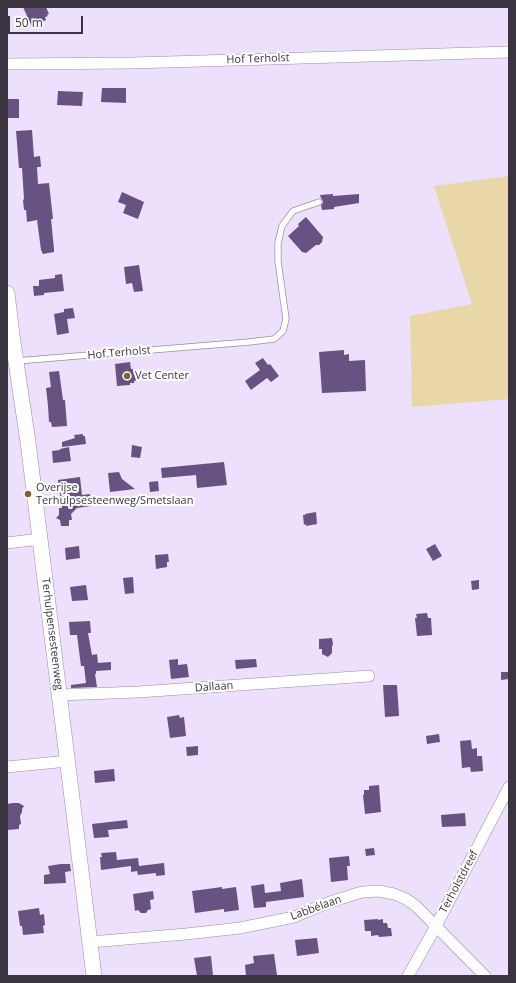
<!DOCTYPE html>
<meta charset="utf-8">
<style>
body{margin:0}
#map{position:relative;width:516px;height:983px;overflow:hidden;background:#ece0fd;font-family:"Open Sans",sans-serif}
canvas{display:block}
.frame{position:absolute;inset:0;border:8px solid #393440;pointer-events:none}
.scale{position:absolute;left:8px;top:16px;width:75px;height:18px;box-sizing:border-box;border:2px solid #393440;border-top:0;padding-left:5px;font-size:12px;line-height:14px;white-space:nowrap;color:#393440;-webkit-text-stroke:3px #fff;paint-order:stroke}
</style>
<div id="map">
<canvas width="516" height="983"></canvas>
<div class="frame"></div>
<div class="scale">50 m</div>
</div>
<script>
const g = document.querySelector('canvas').getContext('2d');
g.lineJoin = 'round';
function fillPath(path, color) {
  g.fillStyle = color;
  g.fill(path, 'evenodd');
}
function strokePath(path, color, width, dash) {
  g.strokeStyle = color;
  g.lineWidth = width;
  g.lineCap = dash ? 'butt' : 'round';
  g.setLineDash(dash || []);
  g.stroke(path);
}
function write(font, color, halo, rows, align = 'center') {
  g.font = font + ' "Open Sans",sans-serif';
  g.lineWidth = 4;
  g.setLineDash([]);
  g.textBaseline = 'middle';
  g.strokeStyle = halo;
  g.fillStyle = color;
  for (const [text, x, y, turn = 0] of rows) {
    g.save();
    g.translate(x, y);
    g.rotate((+turn || 0) * Math.PI / 180);
    g.textAlign = isNaN(turn) ? turn : align;
    if (halo) g.strokeText(text, 0, 0);
    g.fillText(text, 0, 0);
    g.restore();
  }
}
fillPath(new Path2D(`
 M509 176V399L412 407 410 316 472 304 434 186Z`), '#e9d7a8');
fillPath(new Path2D(`
 M23 7H46L49 14H47L48 16 45 17 46 20 32 27Z
 M102 88H126V103L101 102Z
 M58 91 83 92 82 106 57 105Z
 M7 99H19V118H7Z
 M32 130 34 157 40 156 41 167H37L38 184 49 183 53 219H51L54 249V252L43 254 41 250 37 220 27 222 26 210H24L23 200 24 199 22 168H19L16 131Z
 M122 192 144 202 138 219 123 213 126 205 118 202Z
 M333 194V196L359 194V203L334 207V209L322 210 321 205 323 203V201L321 198 320 195Z
 M306 217 323 237 322 242 319 245H316L306 253 302 252 288 236 299 226 298 224Z
 M139 265 143 291 134 292 132 283 126 284 124 267Z
 M62 274 64 291 44 293V295L34 296 33 286H39V280L55 278V275Z
 M73 308 75 318 67 319 69 333 57 335 54 314 64 312V309Z
 M344 350V355L349 354V361L365 360 366 391 322 393 319 352Z
 M263 358 268 365 270 364 279 376 271 382 267 378 251 390 245 381 260 370 255 363Z
 M130 362 131 369H133V371H138L139 380 134 381V383H130V385L117 386 115 364Z
 M59 371 63 400H65L67 426 52 427 51 422H49L48 406 46 388 51 387 49 372Z
 M83 434V436H85L86 444 62 447V442L75 438 74 435Z
 M132 445 142 447 140 458 131 457Z
 M69 447 71 461 53 463 52 451 60 450V449Z
 M224 462 227 485 197 488 196 475 162 478 161 468Z
 M119 472 122 479 135 489 110 492 108 473Z
 M80 477 82 495 90 494 91 506 77 508 71 514 72 520H69V526H61L60 520 56 518 59 515V508H62L58 480Z
 M158 481 159 491 150 492 149 482Z
 M316 512 317 524 306 526V524L304 525 303 515H305V514Z
 M435 544 442 556 433 561 426 549Z
 M79 546 80 558 66 560 65 548Z
 M168 554 169 562H167V567L156 569 155 555Z
 M133 577 134 593 125 594 123 578Z
 M479 580V589L472 590 471 581Z
 M86 585 88 600 72 601 70 587Z
 M427 613 428 618H431L432 635 417 636 415 618H417L416 614Z
 M90 621 91 633H88L92 655 97 654 98 663 111 662V670L96 671V674H95L97 687 71 688V685L86 683 84 666H81L77 635H70L69 622Z
 M332 638 333 645 332 646V653L328 657 322 654V649H319V639Z
 M178 659V665L187 664 189 677 171 679 169 660Z
 M256 659 257 667 236 669 235 660Z
 M501 672H509V679L501 680Z
 M383 685H397L399 716 385 717Z
 M179 715 180 718 184 717 186 736 170 738 167 717Z
 M439 734 440 742 427 744 426 736Z
 M471 740 472 749 477 748V756H482L483 771 471 772 470 767 462 768 460 741Z
 M198 746V755L187 756 186 747Z
 M114 769 115 781 95 783 94 771Z
 M379 785 381 812 365 814 363 795H364V790H369V786Z
 M13 803H19L24 806 22 809V812L20 816 21 824 19 825V829L7 830V804Z
 M465 813 466 826 442 827 441 815Z
 M127 820 128 828 108 830 109 837 94 838 92 824Z
 M374 848 375 855 366 856 365 849Z
 M116 852 117 860 138 858 139 866 164 863 165 875 156 876V873L138 875 137 871 131 872V866L101 870 100 857H102L101 853Z
 M349 856 350 866H347L348 880 331 882 329 858Z
 M61 864H70L71 871 65 872 66 883 44 884V875L50 874 48 866Z
 M302 879 304 897 266 902V907L254 908 251 886 264 884 265 893 281 891 280 883Z
 M222 887V889L236 887 239 910 224 912V909L195 913 192 891Z
 M153 891 154 899 150 900 151 909 148 910 146 913H141L138 910 135 911 133 894Z
 M39 908 40 915 44 914 45 925 43 926 44 933 23 935 22 926H20L18 911Z
 M378 919V920L383 919V923H387L388 928H391L392 936 379 937 378 935 371 936V931H365L364 920Z
 M317 938 319 953 297 956 295 940Z
 M274 954 277 975 268 976H246L245 965 254 963 253 956Z
 M211 956 213 976H197L194 958Z`), '#685282');
const service = new Path2D(`
 M16 361 249 342 274 339 283 331 286 319 278 261V243L282 226 293 211 319 202`);
const minor = new Path2D(`
 M7 64 133 63 509 52
 M7 543 40 539
 M59 695 138 692 369 676
 M7 767 68 761
 M90 942 186 934 240 928 294 917 330 902 362 892 379 891 394 894 406 899 416 906 485 976
 M408 976 436 926 509 787`);
const secondary = new Path2D(`
 M7 293 12 335 28 442 94 976`);
strokePath(service, '#988ca7', 7);
strokePath(minor, '#988ca7', 12);
strokePath(secondary, '#988ca7', 16);
strokePath(service, '#fff', 5.5);
strokePath(minor, '#fff', 11);
strokePath(secondary, '#fff', 15);
for (const [x, y, r, color] of [
 [127,376,4,"#796635"],
 [28,494,4,"#796635"]
]) {
  const dot = new Path2D();
  dot.arc(x, y, r, 0, 2 * Math.PI);
  g.fillStyle = color;
  g.fill(dot);
  strokePath(dot, '#fff', 1.5);
}
write('11px', '#393440', '#fff', [
 ["Hof Terholst",258,59,-2],
 ["Hof Terholst",119,353,-5],
 ["Terhulpensesteenweg",52,634,83],
 ["Dallaan",214,687,-4],
 ["Terholstdreef",459,882,-62],
 ["Labbélaan",316,908,-20]
]);
write('11px', '#393440', '#fff', [
 ["Vet Center",135,376],
 ["Overijse",36,488],
 ["Terhulpsesteenweg/Smetslaan",36,501]
], 'left');
</script>
